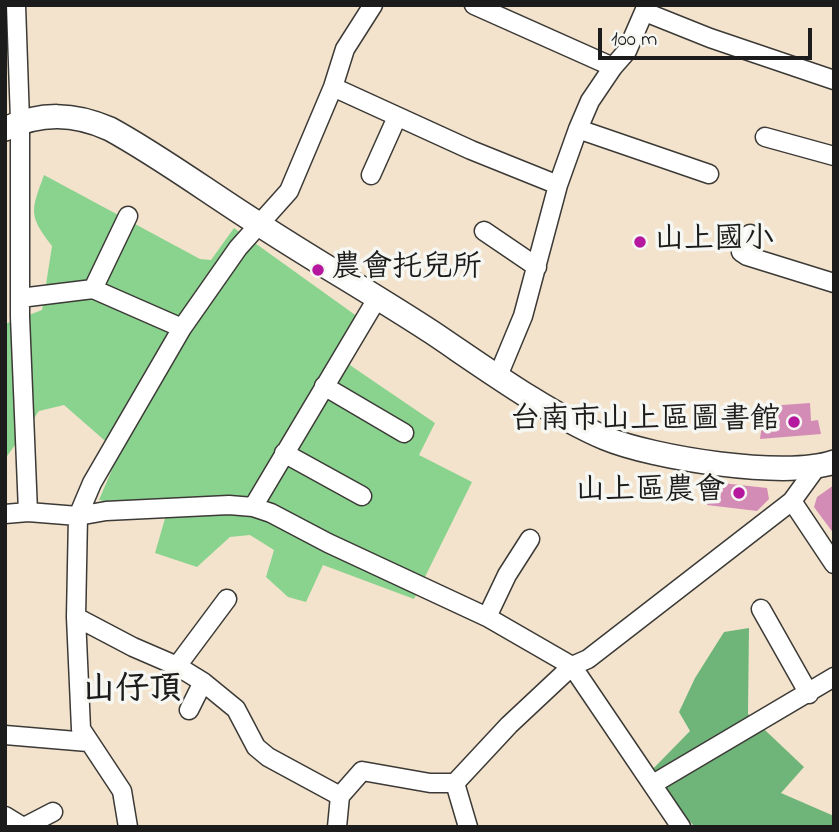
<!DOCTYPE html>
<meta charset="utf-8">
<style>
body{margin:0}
#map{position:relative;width:839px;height:832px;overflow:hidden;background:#f3e3cc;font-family:"Indie Flower",sans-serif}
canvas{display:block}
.frame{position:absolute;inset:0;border:7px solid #1c1c1c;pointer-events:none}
.scale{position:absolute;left:598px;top:28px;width:214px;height:32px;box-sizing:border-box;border:4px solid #1c1c1c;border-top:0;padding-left:9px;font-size:21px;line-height:24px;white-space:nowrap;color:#1c1c1c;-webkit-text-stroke:5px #f6f6f2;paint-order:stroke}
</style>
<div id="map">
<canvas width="839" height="832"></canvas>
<div class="frame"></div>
<div class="scale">100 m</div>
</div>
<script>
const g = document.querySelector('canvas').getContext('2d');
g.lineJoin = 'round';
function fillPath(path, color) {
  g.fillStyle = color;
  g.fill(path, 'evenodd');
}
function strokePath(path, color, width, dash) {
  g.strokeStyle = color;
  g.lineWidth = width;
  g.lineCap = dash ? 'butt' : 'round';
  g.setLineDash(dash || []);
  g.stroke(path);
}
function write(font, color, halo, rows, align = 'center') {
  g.font = font + ' "Indie Flower","LXGW WenKai TC",sans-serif';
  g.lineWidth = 7;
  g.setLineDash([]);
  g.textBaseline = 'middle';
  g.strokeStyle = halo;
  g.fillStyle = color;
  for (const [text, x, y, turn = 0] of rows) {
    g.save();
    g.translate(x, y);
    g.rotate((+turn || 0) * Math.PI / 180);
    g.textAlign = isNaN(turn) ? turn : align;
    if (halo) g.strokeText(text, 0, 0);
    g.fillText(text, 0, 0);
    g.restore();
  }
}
fillPath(new Path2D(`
 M44 175 200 259 211 260 234 228 365 322 341 359 435 423 419 455 472 482 414 599 323 565 306 602 288 597 266 577 274 550 250 535 230 537 197 567 155 553 166 515 99 500 119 453 64 405 39 411 5 459V324L42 310 52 246C28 215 31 211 44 175Z`), '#8ad38f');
fillPath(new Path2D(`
 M749 628 748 714 804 767 781 793 834 816V827H695L646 776 690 731 679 712 695 678 724 632Z`), '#6fb57a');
fillPath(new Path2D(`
 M810 403 811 421 818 420 821 434 760 439 762 424H769V406Z
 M713 482 767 488 769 499 757 511 707 505Z
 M834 485V534L814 507 817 497Z`), '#d38cb5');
const minor = new Path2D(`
 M16 5 20 121V317L28 512
 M474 5 613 67
 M645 12 710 38 834 80
 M333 87 471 150 558 185
 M578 129 709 174
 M765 137 834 156
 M371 175 397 117
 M484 231 537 267
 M750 234 741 252 747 256 834 283
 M93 289 128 216
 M20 298 93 289 182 328
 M498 376 523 316 558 185 578 129 590 101 613 67 627 51 647 5
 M324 386 404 433
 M284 453 362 496
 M792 501 834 564
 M253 507 378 297
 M5 514 28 512 78 516 106 511 229 505 253 507 271 513 328 543 487 617 572 666 588 659 792 501 816 468
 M761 609 809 694
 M76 617 133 647 177 666 203 682 236 709 256 747 268 757 340 796
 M487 617 507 575 530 539
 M177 666 227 599
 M189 710 203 682
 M5 735 88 742
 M455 783 468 827
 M653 784 834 677
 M5 816 23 827
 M24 827 53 812
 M128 827 122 791 81 729 76 617 78 516 92 483 182 328 238 248 289 191 333 87 345 49 373 5
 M337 827 340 796 362 771 430 783H455L509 725 572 666 681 827`);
const major = new Path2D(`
 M5 129C41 112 74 113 110 129 161 157 208 192 257 223 315 261 375 295 433 333 485 368 547 413 605 438 653 458 785 479 834 462`);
strokePath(minor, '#3c3a36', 21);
strokePath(major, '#3c3a36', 26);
strokePath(minor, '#fff', 18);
strokePath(major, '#fff', 23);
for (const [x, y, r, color] of [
 [640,242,7,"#b5179e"],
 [318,270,7,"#b5179e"],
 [794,422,7,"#b5179e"],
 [739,493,7,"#b5179e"]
]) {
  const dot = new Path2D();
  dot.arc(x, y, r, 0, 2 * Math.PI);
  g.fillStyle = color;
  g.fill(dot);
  strokePath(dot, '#f6f6f2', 2.5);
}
write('30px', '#1c1c1c', '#f6f6f2', [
 ["山上國小",654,242],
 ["農會托兒所",332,270],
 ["台南市山上區圖書館",780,422,"right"],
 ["山上區農會",725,493,"right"]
], 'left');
write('bold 33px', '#1c1c1c', '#f6f6f2', [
 ["山仔頂",132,693]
]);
</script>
